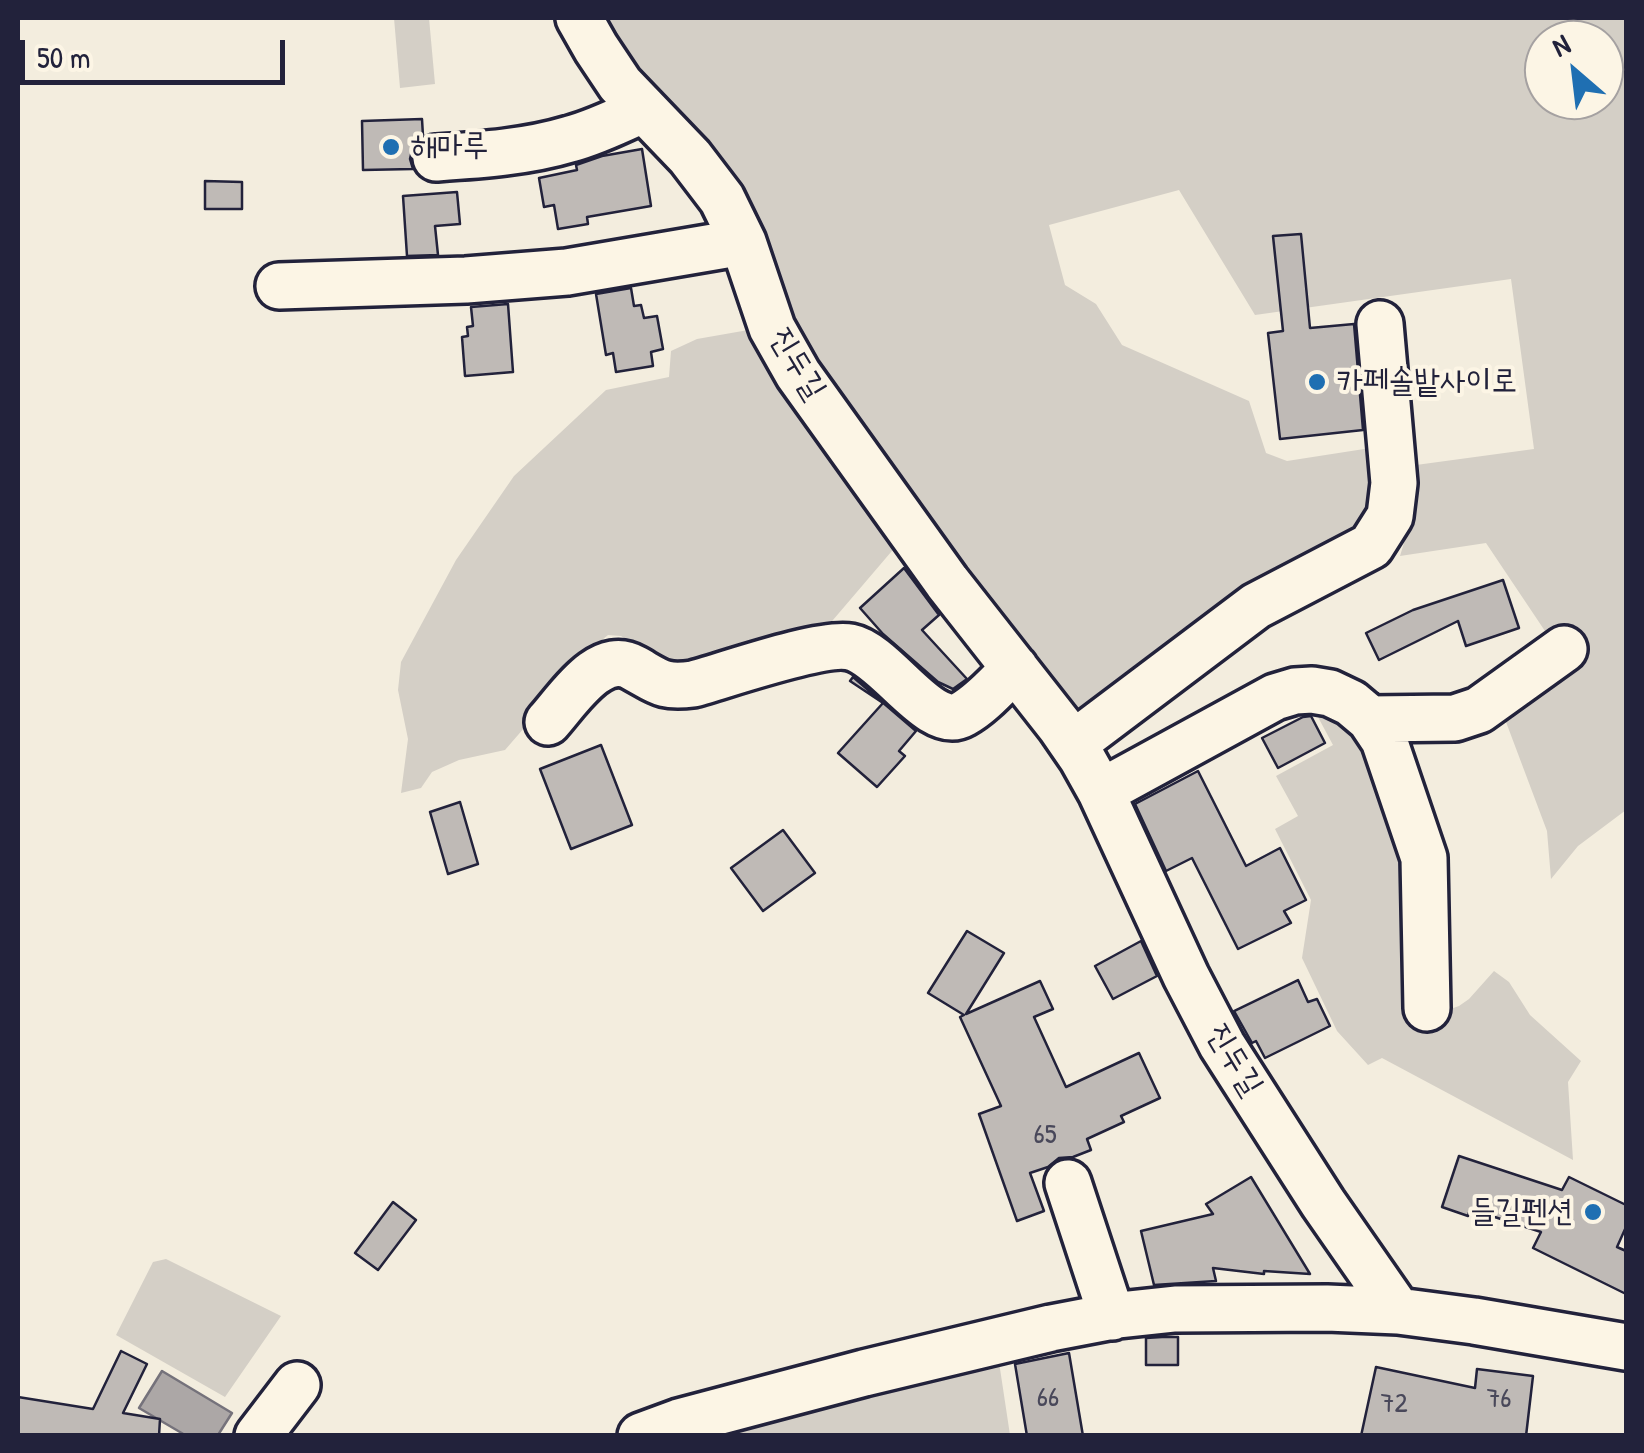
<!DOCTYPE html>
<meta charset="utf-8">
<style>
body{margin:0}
#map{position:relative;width:1644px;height:1453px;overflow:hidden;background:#f3edde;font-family:"Patrick Hand",sans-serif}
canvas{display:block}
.frame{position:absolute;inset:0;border:20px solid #22223b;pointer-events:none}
.north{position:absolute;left:1524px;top:20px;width:100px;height:100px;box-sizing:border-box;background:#fcf5e5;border:2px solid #a5a1a1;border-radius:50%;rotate:332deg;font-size:28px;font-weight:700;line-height:40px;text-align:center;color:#22223b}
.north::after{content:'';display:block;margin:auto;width:35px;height:45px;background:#1f6fb2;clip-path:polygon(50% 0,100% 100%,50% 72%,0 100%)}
.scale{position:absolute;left:20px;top:40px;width:265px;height:45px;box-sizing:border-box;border:5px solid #22223b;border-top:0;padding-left:12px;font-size:30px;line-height:35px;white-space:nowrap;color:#22223b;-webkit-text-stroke:8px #fcf5e5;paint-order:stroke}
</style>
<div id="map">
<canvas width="1644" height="1453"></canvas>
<div class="frame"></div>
<div class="north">N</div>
<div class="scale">50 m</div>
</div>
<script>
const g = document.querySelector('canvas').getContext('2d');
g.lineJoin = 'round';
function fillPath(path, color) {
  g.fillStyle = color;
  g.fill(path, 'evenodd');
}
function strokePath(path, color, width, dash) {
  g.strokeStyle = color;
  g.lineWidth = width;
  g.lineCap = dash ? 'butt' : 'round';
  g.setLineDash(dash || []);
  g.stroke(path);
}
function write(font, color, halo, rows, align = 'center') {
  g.font = font + ' "Patrick Hand","Poor Story",sans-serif';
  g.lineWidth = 8;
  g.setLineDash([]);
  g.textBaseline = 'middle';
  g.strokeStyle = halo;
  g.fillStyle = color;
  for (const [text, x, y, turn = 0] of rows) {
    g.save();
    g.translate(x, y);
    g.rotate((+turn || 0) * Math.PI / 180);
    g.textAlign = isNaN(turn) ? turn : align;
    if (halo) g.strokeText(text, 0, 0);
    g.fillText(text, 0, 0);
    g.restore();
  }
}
fillPath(new Path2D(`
 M394 18H429L435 84 400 88Z
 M593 18H1626V810L1578 846 1551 879 1547 831 1503 714 1549 637 1486 543 1400 556 1413 513 1416 465 1534 449 1511 279 1255 315 1179 190 1049 225 1065 285 1096 304 1122 345 1249 401 1266 453 1287 461 1377 447V519L1085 721 970 598ZM1544 40H1604V100H1544Z
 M754 329 903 538 827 627 667 668 621 636 608 635 596 645 505 750 459 760 432 772 421 788 401 793 408 739 398 690 401 662 456 560 514 476 606 390 669 377 671 351 697 339Z
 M1311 704 1364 736 1412 865 1418 1029 1445 1011 1459 1006 1469 999 1494 971 1509 982 1530 1015 1581 1061 1568 1082 1573 1160 1382 1058 1368 1065 1337 1031 1302 958 1311 900 1275 829 1298 816 1276 776 1333 745Z
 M166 1259 281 1316 225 1397 116 1335 153 1262Z
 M999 1362 1010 1435 689 1436Z`), '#d4cfc6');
const water = new Path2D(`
 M162 1371 232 1413 218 1435H185L139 1408Z`);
fillPath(water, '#aca7a6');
strokePath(water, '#75727b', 2.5);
const building = new Path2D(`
 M422 119 423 136 413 146 410 159 413 169 363 170 362 121Z
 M642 149 651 206 587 217 588 224 558 229 554 205 544 207 539 178 577 170 576 165 602 156Z
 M205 181 242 182V209H205Z
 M457 192 460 224 435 226 438 255 407 256 403 196Z
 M1301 234 1310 328 1354 324 1363 430 1280 439 1268 333 1283 331 1273 236Z
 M631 288 634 306 641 305 644 318 657 316 663 349 651 352 653 366 616 372 613 353 606 355 596 294Z
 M508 304 513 372 465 376 462 337 468 336 467 327 473 326 471 307Z
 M904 568 939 615 922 630 967 679 953 689 938 682 883 634 860 608Z
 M1503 580 1519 628 1466 646 1458 621 1379 660 1366 633 1413 610Z
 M853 677 916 731 899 751 905 756 877 787 838 753 883 703 850 681Z
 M1311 716 1325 743 1278 768 1262 738 1303 717Z
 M601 745 632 825 571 849 540 769Z
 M1198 771 1246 866 1280 848 1306 900 1284 911 1291 923 1238 949 1192 858 1166 871 1135 804Z
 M460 802 478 864 448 874 430 812Z
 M783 830 815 873 763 911 731 868Z
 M967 931 1004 953 966 1014 1040 981 1053 1009 1034 1017 1066 1087 1139 1053 1160 1098 1121 1116 1124 1122 1087 1139 1091 1150 1073 1157 1059 1158 1048 1167 1030 1173 1044 1211 1017 1221 979 1114 1001 1106 960 1017 964 1015 928 993Z
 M1141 941 1157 976 1113 999 1095 966Z
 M1298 980 1308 1002 1317 999 1330 1026 1265 1058 1256 1041 1252 1043 1234 1011Z
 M1459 1156 1562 1190 1569 1177 1626 1205V1227L1617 1247 1626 1251V1294L1533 1248 1541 1232 1470 1209 1468 1216 1442 1207Z
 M1251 1177 1310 1274 1264 1271V1274L1213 1268 1216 1281 1154 1285 1141 1231 1213 1214 1206 1204Z
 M393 1202 416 1220 378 1270 355 1253Z
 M1162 1337H1178V1365H1146V1338Z
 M121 1351 147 1364 123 1413 160 1419 159 1436H18V1397L93 1409Z
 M1069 1353 1083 1436H1027L1015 1364Z
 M1376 1367 1475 1388 1477 1369 1533 1376 1526 1436H1361Z`);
fillPath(building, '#bfbab6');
strokePath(building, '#22223b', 2.5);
const minor = new Path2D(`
 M579 18 596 48 620 84 690 157 722 199 743 242 772 328 798 374 947 582 1060 726 1082 758 1101 792 1186 976 1222 1045 1323 1203 1398 1311
 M436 158C481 155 527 152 570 139 596 132 620 120 644 109
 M279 286 466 280 567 272 743 242
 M1370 719 1455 718 1479 710 1564 649
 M548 722C568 700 600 648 634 668 659 682 663 688 693 684 726 675 822 641 850 647 886 654 930 733 963 714 983 703 999 683 1015 668
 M1073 744 1256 606 1371 546 1390 516 1394 483 1380 324
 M1101 792 1275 697 1295 691 1312 690 1330 693 1351 703 1370 719 1384 740 1424 858 1427 1008
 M1068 1183 1112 1317
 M258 1436 297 1385
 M641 1436 679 1422 864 1373 1051 1328 1119 1315 1175 1309 1327 1308 1398 1311 1474 1321 1626 1347`);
strokePath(minor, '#22223b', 52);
strokePath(minor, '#fcf5e5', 45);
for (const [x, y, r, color] of [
 [391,147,10,"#1f6fb2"],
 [1317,382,10,"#1f6fb2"],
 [1593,1212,10,"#1f6fb2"]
]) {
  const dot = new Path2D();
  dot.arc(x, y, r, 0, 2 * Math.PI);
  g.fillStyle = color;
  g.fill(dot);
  strokePath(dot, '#fcf5e5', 4);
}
write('28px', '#49485a', null, [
 ["65",1045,1136],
 ["66",1048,1399],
 ["76",1499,1400],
 ["72",1394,1405]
]);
write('32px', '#22223b', '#fcf5e5', [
 ["해마루",411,147],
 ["카페솔밭사이로",1337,382],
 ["들길펜션",1573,1212,"right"]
], 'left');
write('32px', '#22223b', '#fcf5e5', [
 ["진두길",797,364,59],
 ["진두길",1234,1060,59]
]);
</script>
